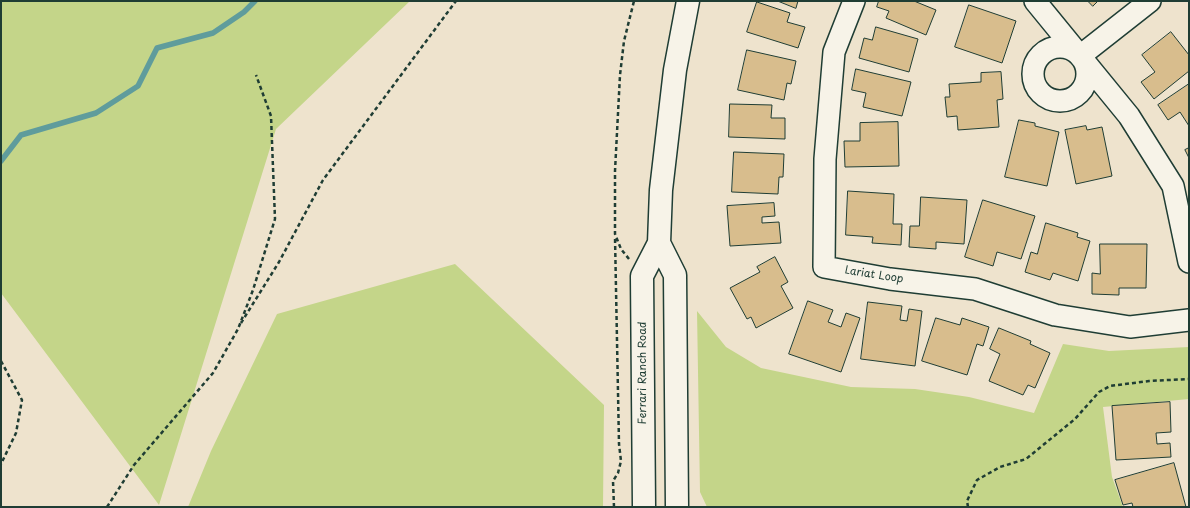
<!DOCTYPE html>
<style>
body{margin:0}
#map{position:relative;width:1190px;height:508px;overflow:hidden;background:#eee3cd;font-family:"Playpen Sans",sans-serif}
canvas{display:block}
.frame{position:absolute;inset:0;border:2px solid #1f3d34;pointer-events:none}
</style>
<div id="map">
<canvas width="1190" height="508"></canvas>
<div class="frame"></div>
</div>
<script>
const g = document.querySelector('canvas').getContext('2d');
g.lineJoin = 'round';
function fillPath(path, color) {
  g.fillStyle = color;
  g.fill(path, 'evenodd');
}
function strokePath(path, color, width, dash) {
  g.strokeStyle = color;
  g.lineWidth = width;
  g.lineCap = dash ? 'butt' : 'round';
  g.setLineDash(dash || []);
  g.stroke(path);
}
function write(font, color, halo, rows, align = 'center') {
  g.font = font + ' "Playpen Sans",sans-serif';
  g.lineWidth = 3.5;
  g.setLineDash([]);
  g.textBaseline = 'middle';
  g.strokeStyle = halo;
  g.fillStyle = color;
  for (const [text, x, y, turn = 0] of rows) {
    g.save();
    g.translate(x, y);
    g.rotate((+turn || 0) * Math.PI / 180);
    g.textAlign = isNaN(turn) ? turn : align;
    if (halo) g.strokeText(text, 0, 0);
    g.fillText(text, 0, 0);
    g.restore();
  }
}
fillPath(new Path2D(`
 M1 1H410L276 129 159 505 1 293Z
 M455 264 604 405 603 507H188L211 451 277 314Z
 M697 311 726 347 761 368 851 387 915 389 969 397 1034 413 1063 344 1109 351 1189 347V399L1103 407 1112 477 1123 507H707L700 492Z`), '#c4d589');
strokePath(new Path2D(`
 M1 161 21 135 96 113 138 86 157 48 213 33 244 12 255 1`), '#5f9c9c', 5.5);
const building = new Path2D(`
 M778 1H798L796 8Z
 M879 1H914L936 10 926 35 886 18 889 11 877 7Z
 M1088 1H1098L1093 6Z
 M757 2 790 13 787 22 805 27 798 48 747 32Z
 M969 5 1016 21 1002 63 955 47Z
 M876 27 918 39 909 72 859 58 864 38 872 40Z
 M1171 32 1189 55V71L1154 99 1141 82 1155 72 1142 55Z
 M747 50 796 61 791 84 787 83 784 100 738 90Z
 M856 69 911 82 902 116 863 107 866 93 852 90Z
 M1001 72 1003 99 997 100 999 127 958 130 957 116 947 117 945 97H950L949 84 981 82V73Z
 M1189 84V126L1180 112 1168 120 1158 105Z
 M730 104 772 105 771 118H785V139L729 137Z
 M1019 120 1035 123V126L1059 132 1047 186 1005 177Z
 M898 122 899 166 845 167 844 141H860V123Z
 M1086 126 1087 130 1102 127 1112 176 1076 184 1065 130Z
 M1189 148V158L1185 150Z
 M734 152 784 154 783 177H779L778 194 732 192Z
 M848 191 894 194 893 224H902L901 245 872 243 873 237 846 235Z
 M921 197 967 200 964 244 936 242V249L909 247 910 226H919Z
 M983 200 1035 216 1021 259 997 252 993 266 965 257Z
 M774 203 775 216 762 217V223L779 222 781 243 730 246 727 206Z
 M1046 223 1078 233 1077 237 1090 241 1078 281 1053 273 1050 280 1025 272 1031 252 1037 254Z
 M1100 244H1147L1146 288H1119V295L1092 294V273L1100 274Z
 M775 257 788 282 781 286 793 308 756 328 751 317 747 319 730 288 760 272 757 267Z
 M808 301 833 310 828 322 841 327 846 313 860 318 841 372 789 354Z
 M868 302 902 306 900 320 907 321 909 309 922 311 915 366 861 359Z
 M936 318 960 325 962 318 989 327 983 346 977 344 967 375 922 361Z
 M999 328 1031 341 1030 344 1050 353 1035 388 1028 385 1023 395 989 381 1000 354 990 349Z
 M1170 402 1171 432 1156 433 1157 444 1170 443 1171 457 1116 460 1112 406Z
 M1174 463 1186 507H1133L1132 503 1123 505 1115 480Z`);
fillPath(building, '#d8bd8d');
strokePath(building, '#1f3d34', 1);
const minor = new Path2D(`
 M854 1 834 52 825 159 824 267 890 279 975 289 1055 315 1130 327 1189 320
 M1035 1 1129 116 1173 186 1189 262
 M1033 74a27 27 0 1 1 54 0a27 27 0 1 1-54 0Z
 M1080 56 1150 1`);
const secondary = new Path2D(`
 M659 243 675 275 677 507
 M644 507 642 276 659 243 661 190 675 70 688 1`);
strokePath(minor, '#1f3d34', 24);
strokePath(secondary, '#1f3d34', 25);
strokePath(new Path2D(`
 M629 259 621 249 615 234V171L620 75 624 41 634 1
 M241 323 279 262 323 180 456 1
 M1 361 22 400 16 433 1 464
 M107 507 134 465 213 373 238 329 253 290 275 219 271 116 256 75
 M614 507 613 481 618 473 621 461 619 444 615 237
 M968 507 967 501 977 480 1000 467 1026 459 1075 419 1099 392 1110 386 1149 381 1189 379`), '#1f3d34', 2.5, [4, 3]);
strokePath(minor, '#f7f3e8', 21);
strokePath(secondary, '#f7f3e8', 22);
write('11px', '#1f3d34', '#f7f3e8', [
 ["Lariat Loop",874,275,9],
 ["Ferrari Ranch Road",643,373,-90]
]);
</script>
